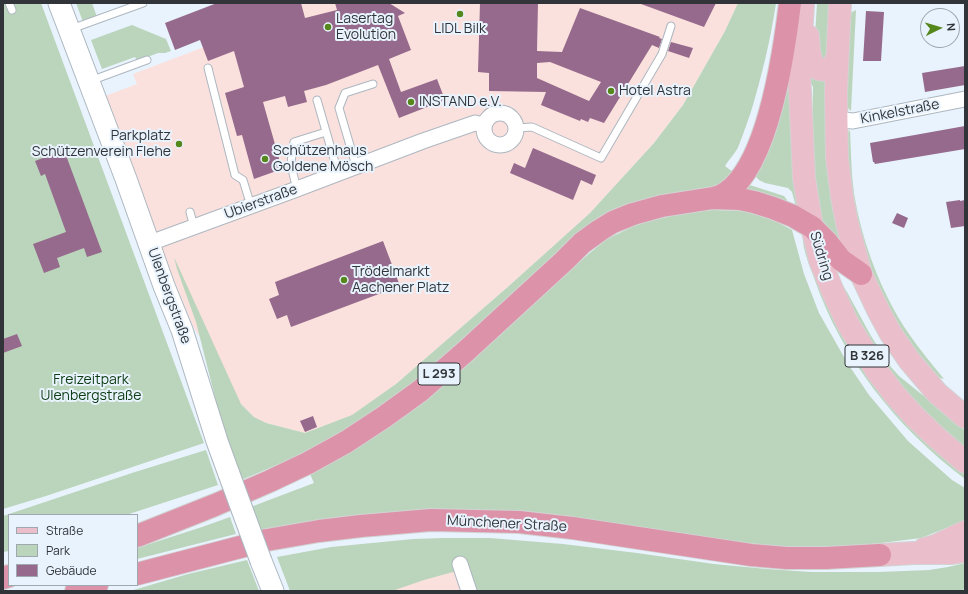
<!DOCTYPE html>
<meta charset="utf-8">
<style>
body{margin:0}
#map{position:relative;width:968px;height:594px;overflow:hidden;background:#e9f3fd;font-family:Manrope,sans-serif}
canvas{display:block}
.frame{position:absolute;inset:0;border:4px solid #313539;pointer-events:none}
.legend{position:absolute;left:8px;top:514px;width:130px;height:72px;box-sizing:border-box;background:#e9f3fd;border:1px solid #9fa7af;margin:0;padding:5px 7px;list-style:none;font-size:12px;color:#313539}
.legend li{display:flex;align-items:center;gap:8px;height:20px}
.legend b{width:20px;border:1px solid #9fa7af}
.north{position:absolute;left:920px;top:8px;width:40px;height:40px;box-sizing:border-box;background:#e9f3fd;border:1px solid #9fa7af;border-radius:50%;rotate:85deg;font-size:11px;font-weight:700;line-height:16px;text-align:center;color:#313539}
.north::after{content:'';display:block;margin:auto;width:14px;height:18px;background:#56871c;clip-path:polygon(50% 0,100% 100%,50% 72%,0 100%)}
</style>
<div id="map">
<canvas width="968" height="594"></canvas>
<div class="frame"></div>
<ul class="legend">
<li><b style="height:5px;background:#eabecb"></b>Straße</li>
<li><b style="height:11px;background:#bbd5bc"></b>Park</li>
<li><b style="height:11px;background:#956a8c"></b>Gebäude</li>
</ul>
<div class="north">N</div>
</div>
<script>
const g = document.querySelector('canvas').getContext('2d');
g.lineJoin = 'round';
function fillPath(path, color) {
  g.fillStyle = color;
  g.fill(path, 'evenodd');
}
function strokePath(path, color, width, dash) {
  g.strokeStyle = color;
  g.lineWidth = width;
  g.lineCap = dash ? 'butt' : 'round';
  g.setLineDash(dash || []);
  g.stroke(path);
}
function write(font, color, halo, rows, align = 'center') {
  g.font = font + ' Manrope,sans-serif';
  g.lineWidth = 4;
  g.setLineDash([]);
  g.textBaseline = 'middle';
  g.strokeStyle = halo;
  g.fillStyle = color;
  for (const [text, x, y, turn = 0] of rows) {
    g.save();
    g.translate(x, y);
    g.rotate((+turn || 0) * Math.PI / 180);
    g.textAlign = isNaN(turn) ? turn : align;
    if (halo) g.strokeText(text, 0, 0);
    g.fillText(text, 0, 0);
    g.restore();
  }
}
fillPath(new Path2D(`
 M233 3H738L725 31 683 105 654 143 590 213 510 285 396 384 353 415 305 433 266 423 254 417 241 404 193 326 155 235 105 96 137 84 133 74 241 33Z
 M459 563 469 591H370Z`), '#fbe1dd');
fillPath(new Path2D(`
 M3 3H41L204 443 46 496 3 509Z
 M76 3H92L97 17 83 22Z
 M738 3H776C771 37 763 71 753 105 749 118 744 132 739 145 736 153 729 159 725 166L734 173 724 182 714 187 660 198 459 347 356 428 303 454 241 480 219 413 196 322 177 269 174 257 241 404 254 417 266 423 305 433 352 415 396 384 510 285 590 213 654 143 683 105 725 31Z
 M817 3H831V49L826 60 814 55V52Z
 M856 10 851 111 848 108 846 99 850 16 852 12Z
 M132 25 166 39 171 51 165 53H158L137 61 135 57 102 69 91 40Z
 M809 75 826 79 847 252 820 224 815 194 812 153 813 87 809 79Z
 M789 76 798 208 796 207 792 192 788 188 765 183 759 180 755 176Z
 M850 130C851 151 851 172 854 193 862 242 881 293 909 334 920 350 932 364 944 379L937 377 916 351 902 330 893 315 880 290 872 272 867 258 852 205 845 136Z
 M749 185 753 186 784 196 787 200V203L745 190 746 188Z
 M712 210 751 211 768 217 792 230 804 274 819 313 848 364 869 395 908 441 952 480 965 488V519L959 523 921 538 857 546 782 549 671 533 632 526 586 519 257 532 248 508 314 483 310 474 533 302 591 252 607 239 634 226 650 221 683 213Z
 M803 237 806 239 813 264 958 468 965 474V479C896 427 842 359 814 278 810 266 802 249 803 237Z
 M840 282 842 284 847 292 871 336 891 367 899 376 920 393 935 403 958 423 965 431V451L912 401 867 339Z
 M206 450 218 485 126 515H9V551L3 552V516L135 472Z
 M230 517 236 534 137 559V548L202 527Z
 M442 538H490L563 544 637 553 714 564 767 569 811 572H879L929 570 948 567 965 563V589L960 591H472L464 569 424 580 392 591H290L277 557 331 547 413 539Z
 M247 560 259 591H130L188 574Z`), '#bbd5bc');
fillPath(new Path2D(`
 M217 3H301L305 18 337 10 335 3H389L405 13 398 16 411 50 389 59 401 92 437 79 445 100 399 118 378 65 326 85 304 91 307 102 288 107 285 96 263 102 282 169 254 179 242 135 237 136 225 93 244 87 234 51 208 61 200 40 175 50 165 23Z
 M480 3H538L537 51 562 52 580 8 660 37 659 38 662 39 659 48 652 45 604 123 590 118 588 122 581 119 580 121 541 105 546 92 489 91V73L478 72ZM550 62 601 82 589 101 537 78V63Z
 M641 3H716L704 27 641 4Z
 M866 11 884 12 881 61H863Z
 M671 42 693 48 689 58 668 51Z
 M965 66V85L925 92 922 73Z
 M965 126V149L875 164 874 162H873L870 143Z
 M533 148 596 175 592 185 581 180 573 200 510 173 514 163 525 168Z
 M64 150 102 252 87 257 84 248 57 258 60 267 44 273 33 244 66 232 45 174 41 176 35 161Z
 M960 200V201L965 200V226L951 228 946 202Z
 M897 213 908 218 904 228 892 223Z
 M383 241 400 286 291 327 287 315 277 319 269 299 279 295 275 282Z
 M17 334 22 346 3 353V339Z
 M313 416 317 427 305 432 300 421Z`), '#956a8c');
const lane = new Path2D(`
 M9 3 12 10
 M71 29 143 3
 M208 68 235 175 243 180 251 206
 M90 81 147 60
 M317 100 338 173
 M517 128 532 127 601 158 662 54 671 26
 M356 166 339 108 345 93 373 84
 M297 189C292 171 289 161 294 142L326 132
 M190 212 194 227`);
const street = new Path2D(`
 M484 129a16 16 0 1 1 32 0a16 16 0 1 1-32 0Z
 M836 116 844 120 853 121 965 99
 M150 243 297 189 423 141 475 123 484 125
 M460 564 469 591`);
const secondary = new Path2D(`
 M59 3 126 179 164 286 182 330 217 441 229 474
 M261 561 273 591`);
const primary = new Path2D(`
 M803 3 799 70 804 178 812 227 820 260 833 292 848 324 876 370 895 395 915 417 936 437 965 462
 M840 3 836 91 837 158 842 197 847 223 861 274 878 310 891 334 909 360 937 393 965 417
 M808 36C809 46 808 62 817 68 820 70 824 70 827 70 833 67 835 63 837 57
 M924 549 935 546 965 532
 M880 555 913 553H952L965 551`);
const highway = new Path2D(`
 M713 198C718 197 723 195 727 192 769 162 784 52 790 3
 M137 536 215 505 270 481 308 463 346 442 384 417 420 391 466 351 564 261 582 243 600 230 613 222 633 214 662 206 713 198 740 199 754 202 773 208 793 216 812 227 827 242 841 260 861 274
 M137 574 267 540 319 531 361 526 431 520 519 522 572 528 751 555 786 558H826L880 555
 M3 578 9 576
 M76 591 97 585`);
strokePath(lane, '#adb7c0', 9);
strokePath(street, '#adb7c0', 17);
strokePath(secondary, '#adb7c0', 23);
strokePath(primary, '#d2d3d3', 24);
strokePath(highway, '#d2d3d3', 24);
strokePath(lane, '#fff', 7);
strokePath(street, '#fff', 15);
strokePath(secondary, '#fff', 21);
strokePath(primary, '#eabecb', 22);
strokePath(highway, '#dc93a9', 22);
const secondaryBridge = new Path2D(`
 M229 474 261 561`);
strokePath(secondaryBridge, '#adb7c0', 23, []);
strokePath(secondaryBridge, '#fff', 21);
for (const [x, y, r, color] of [
 [460,14,4,"#56871c"],
 [328,27,4,"#56871c"],
 [611,91,4,"#56871c"],
 [411,102,4,"#56871c"],
 [179,144,4,"#56871c"],
 [265,159,4,"#56871c"],
 [344,280,4,"#56871c"]
]) {
  const dot = new Path2D();
  dot.arc(x, y, r, 0, 2 * Math.PI);
  g.fillStyle = color;
  g.fill(dot);
  strokePath(dot, '#e9f3fd', 1.5);
}
for (const [x, y, w] of [
 [867,356,44],
 [439,374,42]
]) {
  const box = new Path2D();
  box.roundRect(x - w / 2, y - 11, w, 22, 3);
  g.fillStyle = '#e9f3fd';
  g.fill(box);
  strokePath(box, '#313539', 1);
}
write('bold 13px', '#313539', null, [
 ["B 326",867,356],
 ["L 293",439,374]
]);
write('14px', '#313539', '#e9f3fd', [
 ["Lasertag",336,19],
 ["Evolution",336,35],
 ["LIDL Bilk",460,29,"center"],
 ["Hotel Astra",619,91],
 ["INSTAND e.V.",419,102],
 ["Parkplatz",171,136,"right"],
 ["Schützenverein Flehe",171,152,"right"],
 ["Schützenhaus",273,151],
 ["Goldene Mösch",273,167],
 ["Trödelmarkt",352,272],
 ["Aachener Platz",352,288]
], 'left');
write('14px', '#313539', '#e9f3fd', [
 ["Kinkelstraße",900,112,-11],
 ["Ubierstraße",261,202,-20],
 ["Südring",821,256,73],
 ["Ulenbergstraße",169,296,70],
 ["Münchener Straße",507,524,3]
]);
write('14px', '#0c3b14', '#e9f3fd', [
 ["Freizeitpark",91,380],
 ["Ulenbergstraße",91,396]
]);
</script>
